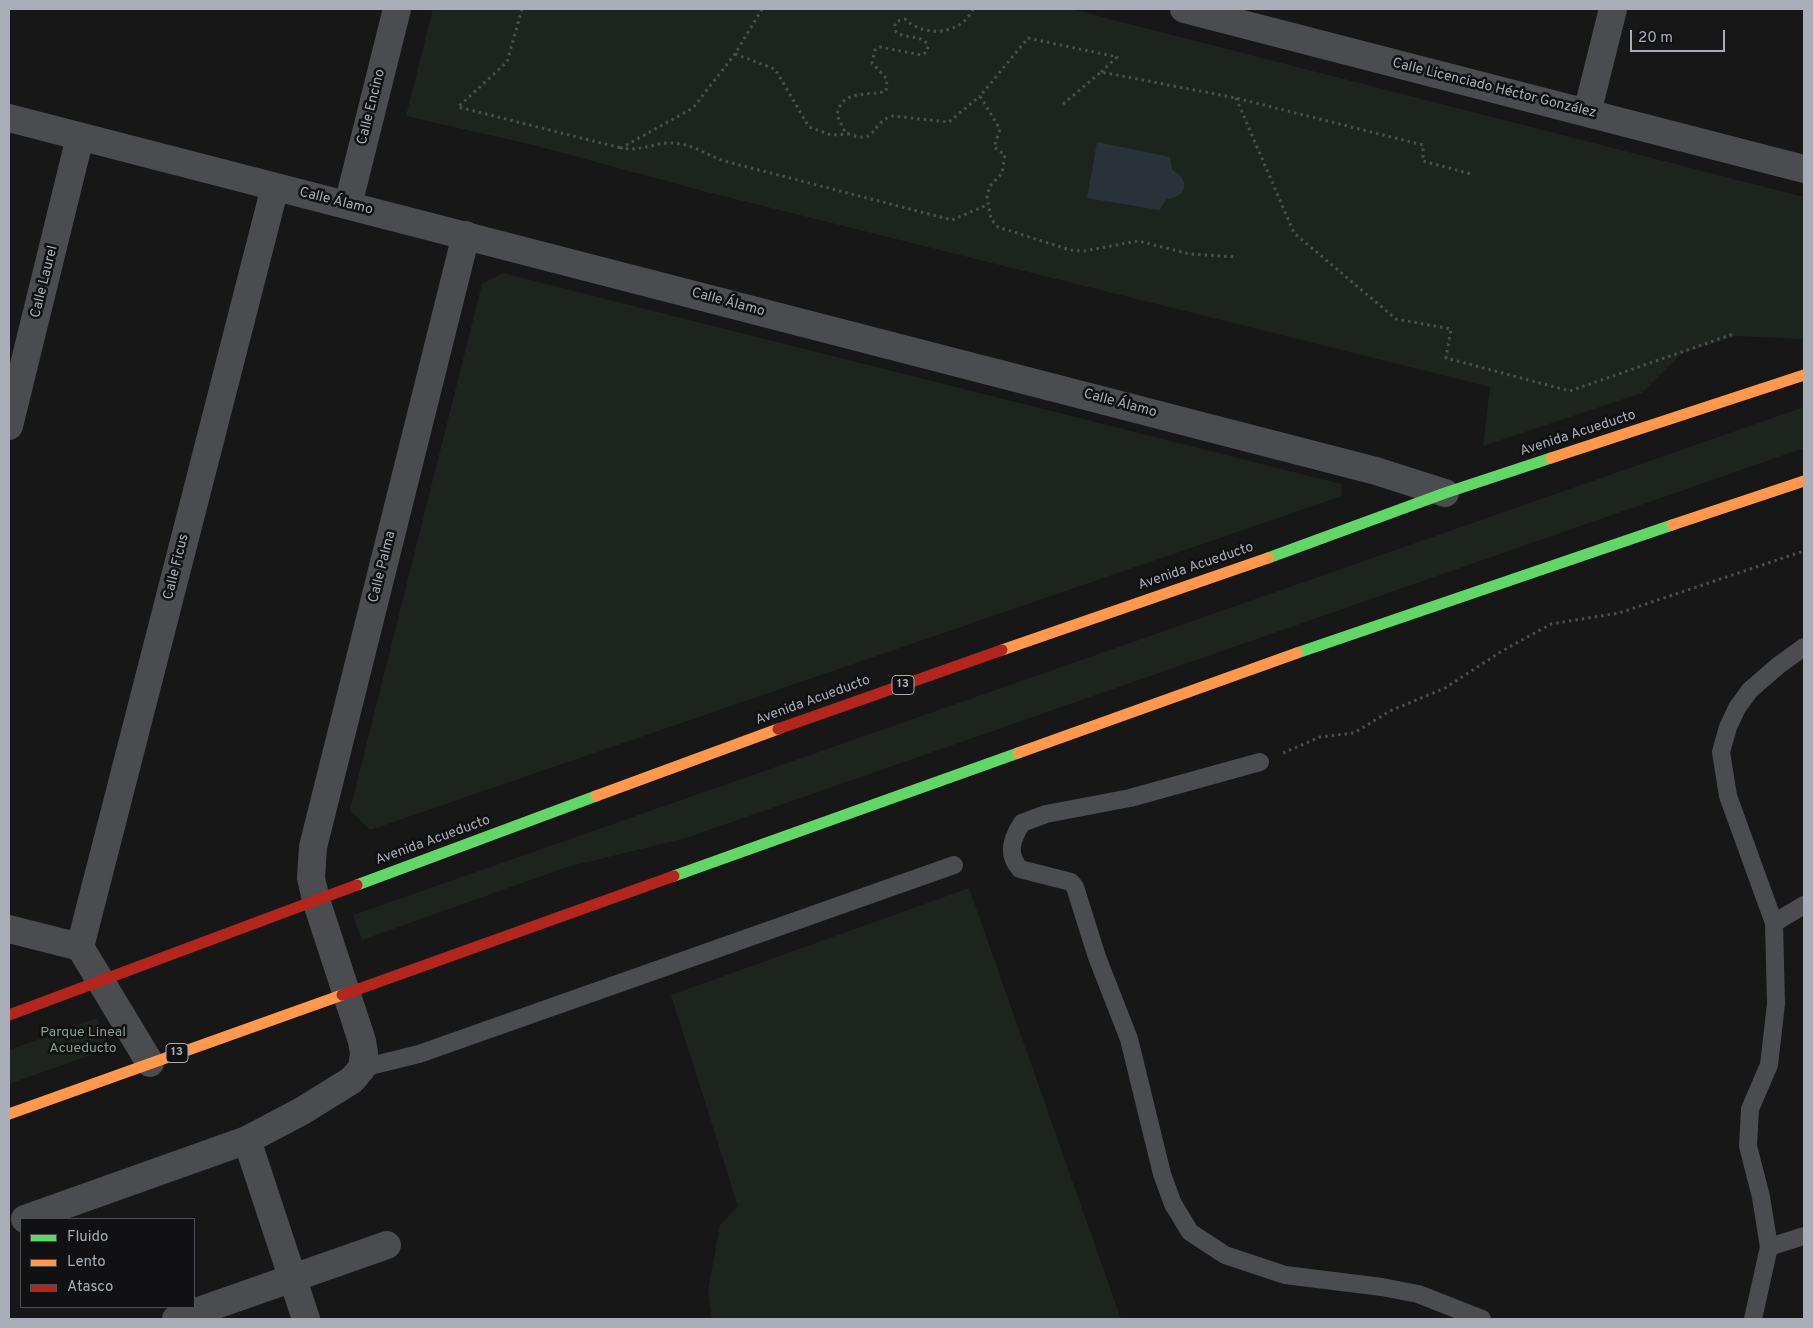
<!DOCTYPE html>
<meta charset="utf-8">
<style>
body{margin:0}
#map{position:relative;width:1813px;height:1328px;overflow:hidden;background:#171717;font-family:Overpass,sans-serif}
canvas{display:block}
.frame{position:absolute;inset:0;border:10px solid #a8adb8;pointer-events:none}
.legend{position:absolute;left:20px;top:1218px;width:175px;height:90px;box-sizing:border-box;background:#111113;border:1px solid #4d4f55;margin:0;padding:6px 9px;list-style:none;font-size:15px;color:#a8adb8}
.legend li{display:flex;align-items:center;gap:10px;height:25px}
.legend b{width:25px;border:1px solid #4d4f55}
.scale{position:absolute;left:1630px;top:30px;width:95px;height:22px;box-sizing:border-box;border:2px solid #a8adb8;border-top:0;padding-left:6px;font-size:15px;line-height:18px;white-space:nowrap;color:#a8adb8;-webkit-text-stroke:4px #111113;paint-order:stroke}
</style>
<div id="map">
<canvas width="1813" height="1328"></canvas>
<div class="frame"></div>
<ul class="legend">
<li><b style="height:6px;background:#63d668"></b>Fluido</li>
<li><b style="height:6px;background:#ff974d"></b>Lento</li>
<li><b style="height:6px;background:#b3261e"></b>Atasco</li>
</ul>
<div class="scale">20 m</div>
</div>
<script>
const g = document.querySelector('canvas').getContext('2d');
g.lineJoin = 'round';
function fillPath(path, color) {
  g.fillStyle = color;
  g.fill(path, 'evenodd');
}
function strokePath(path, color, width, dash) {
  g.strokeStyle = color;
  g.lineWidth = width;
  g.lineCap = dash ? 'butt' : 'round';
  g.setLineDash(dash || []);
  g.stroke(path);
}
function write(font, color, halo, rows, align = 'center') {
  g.font = font + ' Overpass,sans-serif';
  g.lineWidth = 5;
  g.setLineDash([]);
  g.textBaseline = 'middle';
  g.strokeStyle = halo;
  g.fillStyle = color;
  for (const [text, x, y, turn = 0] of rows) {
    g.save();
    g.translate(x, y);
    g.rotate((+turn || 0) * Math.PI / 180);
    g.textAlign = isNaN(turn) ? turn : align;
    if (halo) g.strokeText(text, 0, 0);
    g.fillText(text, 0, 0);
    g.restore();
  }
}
fillPath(new Path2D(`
 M433 9H1071L1804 197V339L1736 336 1681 354 1642 393 1483 446 1490 387 707 192 533 145 406 116Z
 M503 273 1341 484 1342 496 370 830 350 810 482 284Z
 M1804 407V448L686 838 567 867 362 940 353 915Z
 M969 888 1121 1319H712L708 1290 720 1225 738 1206 671 995Z
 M97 1018 111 1048 9 1084V1050Z`), '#1d241e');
fillPath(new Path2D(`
 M1097 142 1170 157 1172 170C1191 180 1187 197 1167 199L1159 210 1087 198Z`), '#2a3239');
strokePath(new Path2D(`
 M522 9 507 62 458 107 621 148
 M762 9 735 54 693 108 621 148C642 152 654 142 672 143 694 144 707 156 728 162L952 220 987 205
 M973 9C961 35 925 38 905 19L897 21 895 25 896 32C905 39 921 34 928 45L927 52 921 55 880 47 875 50 872 63 887 79 886 91C867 97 842 88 837 115L845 132C877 148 870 123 892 116L949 122 980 96
 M735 54 775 69 809 127 831 135 848 134
 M1101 72 1117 57 1028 38 980 96 1000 129 994 147 1005 155 1002 173 990 186 987 196 991 219 998 227 1070 250 1084 251 1138 241 1190 254 1237 257
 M1236 98 1294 233 1396 319 1451 329 1446 358 1570 391 1733 334
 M1063 104 1101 72 1236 98 1423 145V161L1471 174
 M1283 753 1320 737 1354 733 1390 711 1445 688 1502 651 1551 624 1619 613 1804 551`), '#4d4e52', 3, [2.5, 4]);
strokePath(new Path2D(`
 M1260 762 1130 798 1046 814 1022 823C1012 838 1006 854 1020 869L1071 882 1075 887 1097 957 1129 1039 1162 1174 1173 1204 1190 1232 1225 1255 1285 1275 1382 1287 1418 1294 1482 1319
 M1774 923 1804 905
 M362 1068 419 1054 954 865
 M1769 1247 1804 1236
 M1753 1319 1769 1247 1761 1197 1748 1146 1750 1109 1769 1065 1776 1004 1774 923 1728 796 1721 752 1728 727 1737 708 1750 690 1779 665 1804 647`), '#4b4c50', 18);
strokePath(new Path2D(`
 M1184 9 1804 169
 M1587 113 1613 9
 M9 118 1376 471 1445 493
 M348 205 397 9
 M9 426 80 137
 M9 929 80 947
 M80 947 275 187
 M80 947 150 1063
 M247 1140 306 1319
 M25 1219 247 1140 302 1111 352 1080 362 1068 364 1053 362 1041 316 900 311 878 313 847 466 235
 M176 1319 387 1245`), '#4b4c50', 28);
strokePath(new Path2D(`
 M1268 558 1445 493 1551 458
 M1297 653 1672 525
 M674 876 1018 753
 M357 885 596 796`), '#63d668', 11);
strokePath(new Path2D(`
 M1551 458 1804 375
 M1672 525 1804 481
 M1002 650 1268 558
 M1018 753 1297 653
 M596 796 778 729
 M9 1114 342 995`), '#ff974d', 11);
strokePath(new Path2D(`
 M778 729 1002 650
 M342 995 674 876
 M9 1015 357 885`), '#b3261e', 11);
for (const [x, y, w] of [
 [903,685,22],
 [177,1053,22]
]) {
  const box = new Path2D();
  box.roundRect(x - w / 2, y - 9.5, w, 19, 4);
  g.fillStyle = '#111113';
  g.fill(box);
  strokePath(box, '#a8adb8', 1);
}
write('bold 12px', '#a8adb8', null, [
 ["13",903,685],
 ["13",177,1053]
]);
write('14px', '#a8adb8', '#111113', [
 ["Calle Licenciado Héctor González",1494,89,14],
 ["Calle Encino",372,107,-76],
 ["Calle Álamo",336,202,14],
 ["Calle Laurel",45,282,-76],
 ["Calle Álamo",728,303,15],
 ["Calle Álamo",1120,404,15],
 ["Avenida Acueducto",1578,434,-18],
 ["Calle Ficus",177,567,-76],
 ["Calle Palma",383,567,-76],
 ["Avenida Acueducto",1196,567,-19],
 ["Avenida Acueducto",813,701,-20],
 ["Avenida Acueducto",433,841,-20]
]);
write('14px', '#7fa381', '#111113', [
 ["Parque Lineal",83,1033],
 ["Acueducto",83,1049]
]);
</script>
